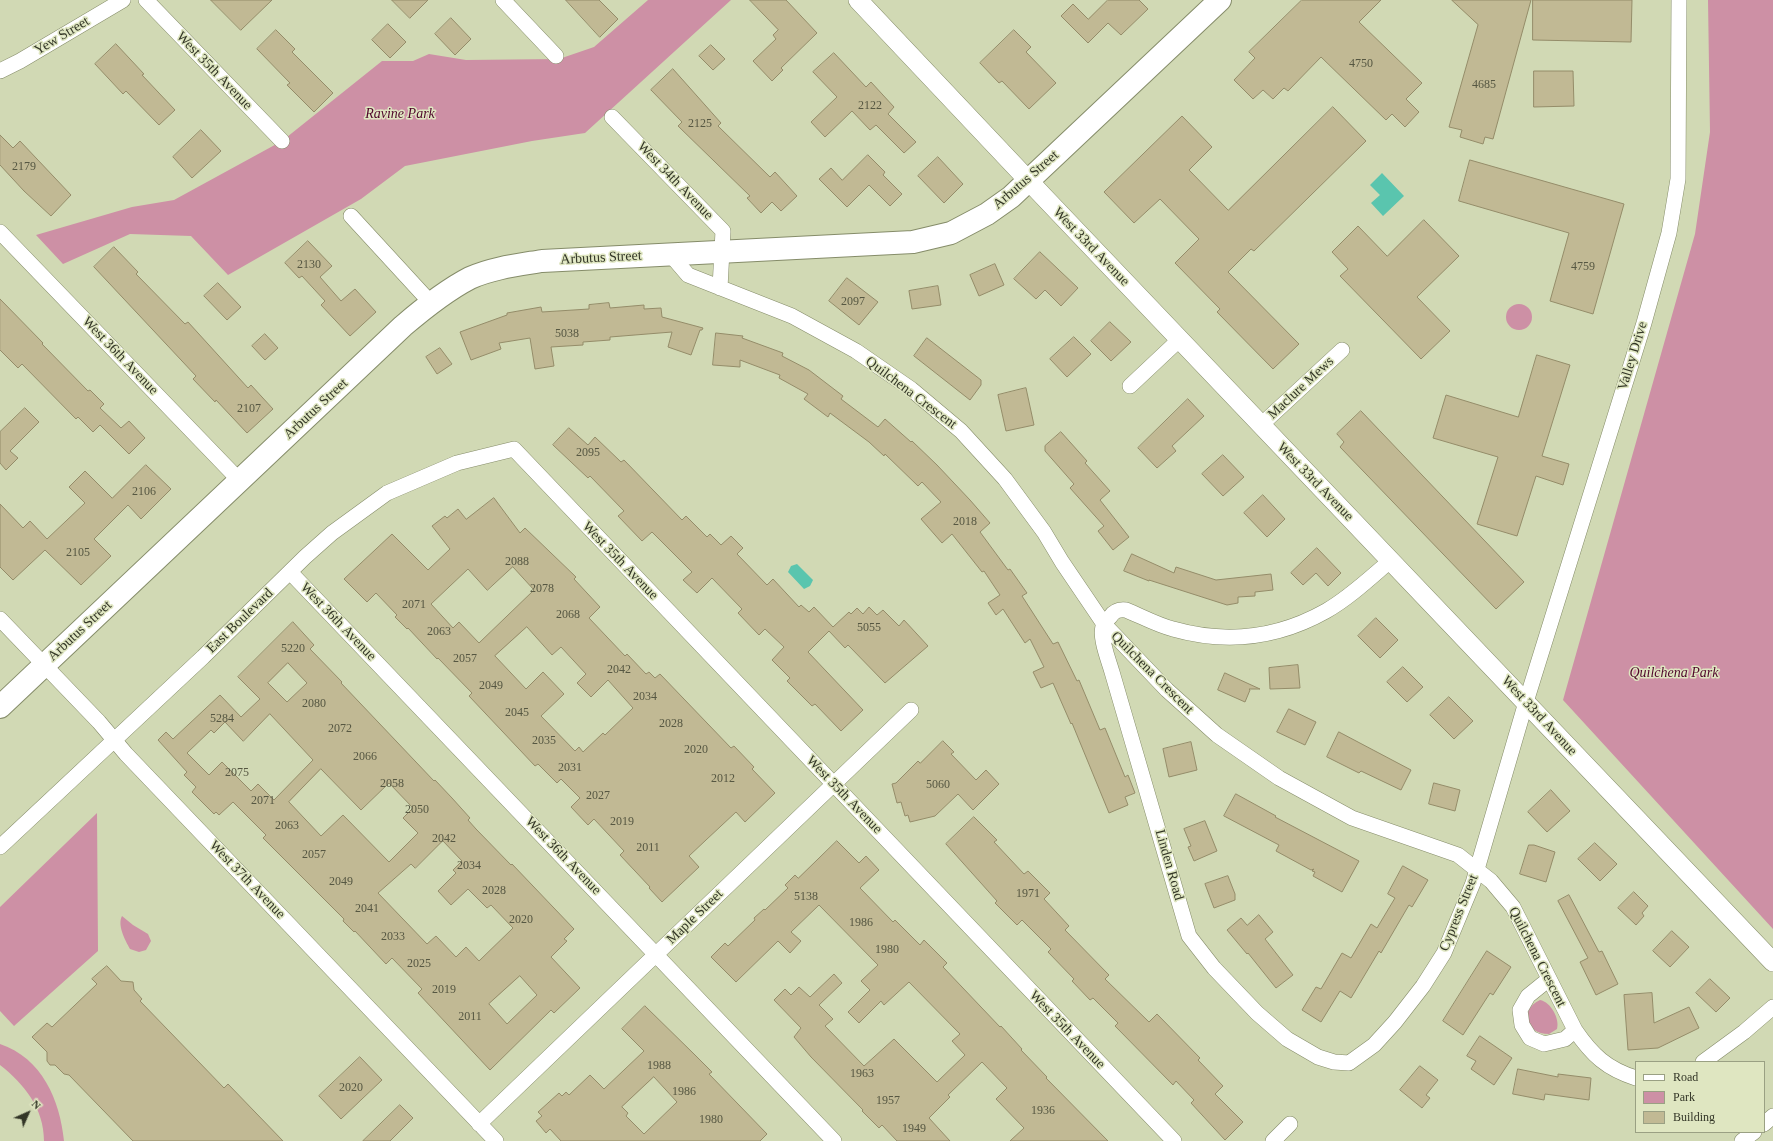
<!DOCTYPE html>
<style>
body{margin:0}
#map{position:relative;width:1773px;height:1141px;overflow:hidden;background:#d1d9b4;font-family:Georgia,serif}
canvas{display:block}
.legend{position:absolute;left:1635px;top:1061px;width:130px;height:72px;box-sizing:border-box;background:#dfe6c1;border:1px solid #9aa083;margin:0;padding:5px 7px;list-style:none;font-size:12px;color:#333627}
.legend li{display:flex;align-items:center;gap:8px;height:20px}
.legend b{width:20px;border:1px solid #9aa083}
.north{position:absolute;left:8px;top:1093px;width:40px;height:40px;-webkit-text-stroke:3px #dfe6c1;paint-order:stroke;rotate:45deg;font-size:11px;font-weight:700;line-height:16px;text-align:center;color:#333627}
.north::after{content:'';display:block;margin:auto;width:14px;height:18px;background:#333627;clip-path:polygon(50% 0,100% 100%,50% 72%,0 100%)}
</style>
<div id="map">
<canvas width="1773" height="1141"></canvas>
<ul class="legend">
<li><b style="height:5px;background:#fff"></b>Road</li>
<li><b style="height:11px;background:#cd90a5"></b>Park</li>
<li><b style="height:11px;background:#c1b994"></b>Building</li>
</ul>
<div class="north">N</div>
</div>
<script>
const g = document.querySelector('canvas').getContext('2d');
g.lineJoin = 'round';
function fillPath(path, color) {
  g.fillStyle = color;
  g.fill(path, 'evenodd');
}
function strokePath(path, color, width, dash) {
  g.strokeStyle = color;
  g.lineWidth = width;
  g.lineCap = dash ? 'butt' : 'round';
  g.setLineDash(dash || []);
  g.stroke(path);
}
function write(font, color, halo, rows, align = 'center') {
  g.font = font + ' Georgia,serif';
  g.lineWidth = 3;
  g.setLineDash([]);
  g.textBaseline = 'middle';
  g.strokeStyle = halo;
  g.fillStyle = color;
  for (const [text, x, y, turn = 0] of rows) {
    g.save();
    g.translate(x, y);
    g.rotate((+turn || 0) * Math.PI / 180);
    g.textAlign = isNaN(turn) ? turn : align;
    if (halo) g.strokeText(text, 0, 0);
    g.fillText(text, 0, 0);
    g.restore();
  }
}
fillPath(new Path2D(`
 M648 0H731L585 133 532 141 405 166 361 199 228 275 191 236 130 234 63 264 36 235 132 207 174 200 282 141 382 61H413L429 54 466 60 559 59 594 47Z
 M1708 0H1773V929L1563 700 1695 234 1710 132Z
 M1506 317a13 13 0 1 1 26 0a13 13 0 1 1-26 0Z
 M97 813 98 951 14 1026 0 1011V907Z
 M122 916 133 925 148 934 151 941 146 950 139 952 130 949C125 940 117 925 122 916Z
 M1540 1000C1551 1002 1560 1019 1557 1029L1549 1034C1525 1034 1519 1010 1540 1000Z
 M0 1044C42 1058 60 1100 64 1141H44C44 1108 24 1084 0 1065Z`), '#cd90a5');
fillPath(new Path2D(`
 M1382 173 1404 196 1383 216 1371 203 1380 195 1370 185Z
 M797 564 813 580 810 586 804 589 788 572 791 566Z`), '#5ac5ae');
const building = new Path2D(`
 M211 0H272L241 30Z
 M392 0H428L410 18Z
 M566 0H599L618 19 600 37Z
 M750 0H786L817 33 781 68 783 70 772 81 753 61 776 39 773 35 778 30Z
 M1108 0H1139L1148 9 1121 35 1108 23 1088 43 1061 16 1073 4 1088 19Z
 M1302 0H1381L1359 22 1422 83 1406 99 1419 112 1405 127 1392 114 1386 120 1321 57 1288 91 1284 88 1273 99 1263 90 1253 99 1234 80 1255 58 1249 52Z
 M1452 0H1531L1493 139 1485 137 1483 144 1460 137 1462 130 1449 127 1478 25Z
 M1533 0H1632L1631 42 1533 40Z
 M451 18 471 39 455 55 435 34Z
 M388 24 406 42 390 58 372 40Z
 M276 30 295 49 292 52 333 93 314 112 287 85 290 83 257 49Z
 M1014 30 1031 47 1026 52 1056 83 1029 109 1002 81 999 83 980 63Z
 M116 44 144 74 142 75 175 110 159 125 126 91 123 94 95 64Z
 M711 45 725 59 713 70 699 56Z
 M834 53 866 87 871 82 894 107 888 114 916 142 904 153 876 125 870 130 852 111 825 137 811 122 837 97 813 72Z
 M673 69 721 123 718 126 770 177 775 172 797 196 781 211 772 202 761 213 747 198 750 196 678 126 682 122 651 90Z
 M1534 71H1573L1574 106 1534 107Z
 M1333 107 1366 141 1254 251 1251 249 1228 272 1299 344 1273 369 1217 312 1220 309 1175 263 1199 239 1160 199 1134 223 1104 192 1182 116 1212 147 1189 170 1228 210Z
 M201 130 221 151 192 178 173 157Z
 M0 135 13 148 20 141 71 195 51 216 24 191 0 165Z
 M868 155 885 172 883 175 902 194 890 206 869 185 847 207 819 179 831 168 842 180Z
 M938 157 963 184 944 203 918 176Z
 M1470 160 1624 204 1593 314 1550 301 1569 233 1459 201Z
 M1424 220 1459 256 1417 297 1450 331 1421 359 1340 276 1348 269 1332 252 1358 226 1387 256Z
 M308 241 332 266 320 277 341 301 355 289 376 312 350 336 321 305 325 301 302 276 299 278 285 263Z
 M114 247 138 272 136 274 185 324 188 322 248 388 251 385 273 409 247 433 216 400 215 402 193 379 196 376 94 267Z
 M1040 252 1078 288 1061 306 1045 290 1036 299 1014 279Z
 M995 264 1004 285 979 296 970 275Z
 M847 278 878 302 859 325 829 301Z
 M218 283 241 307 227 320 204 296Z
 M938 286 941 305 912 309 909 291Z
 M0 299 43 343 42 344 88 391 90 390 104 404 100 408 121 428 129 421 145 438 129 454 100 425 93 432 78 417 76 419 22 364 18 368 0 350Z
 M609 303 610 308 644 305V309L661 308 662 317 703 328 702 330H700L691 355 668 347 672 332 610 337V340L583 342V345L551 347 554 366 535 369 530 338 499 343 501 349 471 360 460 332 507 315V313L541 307 542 312 589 309V305Z
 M1110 322 1131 342 1111 361 1091 341Z
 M716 333 743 336 742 338 783 353 782 356 809 370 843 396 841 399 878 427 885 419 911 442 912 441 937 465 970 500 990 523 980 532 1008 570 1010 569 1027 593 1022 596 1053 644 1058 642 1077 681 1079 680 1100 730 1105 728 1125 777 1128 775 1135 793 1125 797 1128 805 1109 813 1072 723 1071 724 1053 683 1041 688 1033 672 1044 667 1030 639 1025 643 1003 609 996 615 988 603 1000 595 984 571 982 572 952 534 942 543 921 519 941 502 922 482 918 486 885 454 884 456 869 442 830 413 828 417 804 399 808 394 779 378 780 375 740 360V367L713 365Z
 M265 334 278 348 265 360 252 346Z
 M1074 337 1091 354 1067 377 1050 359Z
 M927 338 981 380V385L970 400 914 356Z
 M440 348 452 364 437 374 426 357Z
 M1537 355 1570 365 1542 456 1569 464 1563 485 1536 476 1517 536 1477 524 1498 457 1433 438 1446 395 1518 417Z
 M1026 388 1034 425 1006 431 998 395Z
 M1188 399 1204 416 1172 446 1176 451 1157 468 1138 448Z
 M25 408 39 422 10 451 18 458 6 470 0 463V432Z
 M1361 411 1524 582 1496 609 1340 447 1344 442 1337 434Z
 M569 428 588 445 595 437 621 462 624 460 682 520 686 516 707 537 710 534 721 545 731 536 743 548 737 554 767 585 773 579 799 607 801 605 809 612 814 607 833 627 849 612 851 614 857 608 863 614 869 607 877 615 883 610 899 626 904 620 928 646 885 683 848 645 845 648 829 631 808 652 863 710 841 731 815 704 812 706 787 681 790 678 772 660 784 647 765 629 759 635 738 613 742 609 712 578 697 593 683 580 692 572 652 532 642 541 618 516 624 511 590 476 588 478 553 445Z
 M1061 432 1087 461 1085 463 1110 491 1100 500 1129 537 1113 550 1098 531 1104 526 1070 488 1074 484 1045 451V446Z
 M1223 455 1244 477 1223 496 1202 474Z
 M146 465 171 489 141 519 128 505 94 539 111 556 81 585 45 550 13 580 0 567V504L23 528 30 521 47 539 85 503 69 487 85 471 112 498Z
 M1263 495 1285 519 1267 537 1244 513Z
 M494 498 520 533 525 528 576 577 574 579 600 607 589 618 625 656 627 654 646 674 649 672 655 678 660 674 731 748 734 746 754 767 752 769 775 793 745 822 736 812 706 840 689 856 699 867 662 902 649 888 650 887 620 855 624 851 594 819 588 825 571 807 580 798 561 779 557 783 538 764 535 766 469 696 472 693 438 658 437 659 408 628 407 629 395 617 397 615 376 593 367 602 344 579 392 534 428 570 450 549 432 526 445 516 447 518 458 509 466 519ZM513 567 534 590 479 643 459 622 453 628 431 604 468 569 487 590ZM527 627 552 655 561 647 586 674 577 683 591 697 608 680 633 708 605 735 603 733 583 752 579 747 575 751 541 716 564 694 543 672 526 689 495 656Z
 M1317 548 1341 573 1328 586 1316 573 1303 585 1291 573Z
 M1132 554 1174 573 1176 567 1216 580 1271 574 1273 590 1255 592V596L1238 597V603L1227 605 1149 580V581L1124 571Z
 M1376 618 1398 640 1380 658 1358 636Z
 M293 622 314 645 310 649 342 682 341 683 434 781 435 780 452 798 470 818 468 820 476 829 511 865 512 864 574 929 564 939 567 941 551 957 580 988 554 1013 551 1010 490 1070 418 993 422 989 392 958 386 964 355 931 354 932 343 921 344 919 263 838 266 835 233 802 219 815 216 812 214 814 192 792 196 787 184 775 187 772 158 740 166 732 173 739 220 695 241 717 260 699 238 677ZM288 663 307 683 287 702 268 683ZM270 714 313 760 274 800 258 784 251 791 222 762 209 775 187 753 211 730 214 733 225 722 243 741ZM321 769 361 810 389 783 413 808 403 818 418 833 389 862 343 815 321 836 289 802ZM443 841 462 861 453 870 456 873 438 891 451 905 468 889 487 908 491 905 513 928 479 961 466 947 456 957 436 936 427 944 378 893 411 864 415 868ZM520 976 537 995 507 1024 489 1004Z
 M1298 665 1300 688 1270 689 1269 668Z
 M1403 667 1423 687 1407 702 1387 682Z
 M1225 673 1260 689H1249L1250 690 1245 702 1218 690Z
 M1449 697 1473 721 1454 739 1430 715Z
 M1289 709 1316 722 1305 745 1277 732Z
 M1339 732 1411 770 1401 790 1361 771 1359 773 1327 757Z
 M943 741 954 752 951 754 976 780 986 770 999 784 973 810 958 794 935 816 910 822 908 815 905 816 901 802 897 803 892 784 896 783 918 761 920 763Z
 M1191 742 1197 770 1169 777 1163 749Z
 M1434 783 1460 790 1455 811 1429 804Z
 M1551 790 1570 811 1547 832 1528 812Z
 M1236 794 1276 816 1275 817 1359 861 1342 892 1313 876 1315 872 1312 871 1314 869 1311 870 1276 851 1279 845 1224 816Z
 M974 817 997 840 994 842 1024 874 1028 871 1050 893 1044 899 1069 926 1065 930 1109 975 1105 979 1149 1022 1157 1014 1200 1058 1198 1060 1223 1086 1215 1094 1243 1122 1225 1140 1191 1103 1194 1100 1176 1081 1173 1085 1115 1026 1118 1023 1093 998 1090 1000 1072 981 1074 979 1048 952 1051 949 1022 920 1017 925 995 903 997 901 946 844Z
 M1205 821 1217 851 1194 861 1188 847 1191 846 1184 829Z
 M837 841 859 863 866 856 879 870 860 888 893 922 895 920 920 945 924 940 947 963 943 967 1000 1027 1001 1026 1022 1049 1021 1050 1047 1077 1046 1078 1108 1141H1010L1024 1128 996 1099 1007 1088 982 1062 948 1095 950 1097 929 1118 950 1141H897L882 1125 879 1128 862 1111 863 1110 811 1057 794 1037 801 1028 774 1000 785 989 791 995 799 987 810 997 834 974 842 983 819 1005 833 1019 825 1026 864 1066 894 1039 937 1082 965 1055 952 1041 960 1034 909 982 884 1005 881 1001 859 1023 848 1012 870 990 861 981 878 965 819 905 791 932 801 941 790 953 778 941 736 982 711 957 725 943 728 946 755 920 754 918 764 909 765 910 788 888 785 885 795 875 798 878Z
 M1595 843 1617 864 1600 881 1578 859Z
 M1529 845H1534L1555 852 1546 882 1520 874Z
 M1403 866 1428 880 1412 907 1409 905 1381 953 1379 951 1351 998 1340 991 1321 1022 1302 1010 1316 987 1321 989 1342 953 1351 958 1371 924 1377 928 1395 898 1388 894Z
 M1228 876 1235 894V900L1214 908 1205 884Z
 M1634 892 1648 906 1642 913 1644 916 1636 925 1618 908Z
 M1569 895 1599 952 1602 951 1618 984 1596 995 1580 962 1588 958 1558 901Z
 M1259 915 1273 932 1265 939 1293 975 1276 988 1248 953 1247 954 1227 930 1241 918 1247 925Z
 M1672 931 1689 947 1670 967 1653 951Z
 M1487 951 1511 967 1493 995 1490 993 1463 1035 1443 1021Z
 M107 966 121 981 133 982 134 990 142 999 140 1001 224 1088 228 1084 283 1141H133L69 1075 64 1074 55 1065H50L47 1061V1052L32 1037 47 1023 52 1027 97 984 92 979Z
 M1710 979 1730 998 1716 1012 1696 993Z
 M1652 993 1654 1023 1689 1007 1699 1028 1658 1048 1628 1050 1624 995Z
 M645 1006 694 1054 712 1072 709 1074 767 1134 760 1141H561L550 1129 546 1133 536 1121 542 1116 538 1112 559 1093 562 1096 566 1092 569 1095 590 1075 604 1089 644 1051 622 1029ZM654 1077 677 1102 644 1134 626 1116 628 1113 622 1107Z
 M1480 1036 1512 1058 1494 1085 1471 1069 1476 1061 1467 1056Z
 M360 1057 382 1080 341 1119 319 1096Z
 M1420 1066 1438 1080 1426 1095 1430 1098 1422 1108 1400 1090Z
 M1518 1069 1558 1077V1074L1591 1078 1589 1100 1545 1094 1544 1100 1513 1094Z
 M400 1105 413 1118 390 1141H363Z`);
fillPath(building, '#c1b994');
strokePath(building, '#948c69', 1);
const minor = new Path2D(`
 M146 0 282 141
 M503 0 556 56
 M0 71 20 61 123 0
 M612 117 723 231 720 288
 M351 216 430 302
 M0 232 240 481
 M670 254 688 275 792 316 856 351 911 389 961 431 1005 479 1044 532 1062 562 1104 624 1167 690 1217 735 1279 778 1352 818 1458 855 1491 881 1513 907 1575 1030C1592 1055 1607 1069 1636 1078
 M1130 386 1180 339
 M1261 425 1342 350
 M1390 561C1370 578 1349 598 1326 611 1278 638 1226 644 1173 629 1157 625 1141 616 1126 610 1118 609 1114 611 1110 617 1108 619 1105 621 1104 624 1098 635 1109 661 1112 672L1189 936 1214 968 1257 1013 1287 1039 1318 1057 1334 1062 1349 1063 1374 1045 1395 1022 1423 986 1444 953 1473 883 1526 702 1644 323 1669 233 1678 179 1679 0
 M290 572 834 1141
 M0 619 99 722 126 754 496 1141
 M0 847 203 657 305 557 332 533 387 493 457 463 514 449 1174 1141
 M1549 979 1528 996 1520 1010 1522 1025 1530 1038 1544 1044 1565 1039 1575 1030
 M1703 1062 1744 1032 1773 1007
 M479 1124 911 710
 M1764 1124 1773 1116
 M1273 1141 1290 1124
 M1742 1141 1754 1132`);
const tertiary = new Path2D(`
 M858 0 1044 197 1773 962`);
const secondary = new Path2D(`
 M0 707 403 326C424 308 445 291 470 278 492 268 518 265 542 261L913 242 951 233 987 214 1011 197 1220 0`);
strokePath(minor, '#858c69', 16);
strokePath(tertiary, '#858c69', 20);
strokePath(secondary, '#858c69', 24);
strokePath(minor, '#fff', 15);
strokePath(tertiary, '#fff', 19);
strokePath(secondary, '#fff', 22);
write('12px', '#565742', null, [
 ["4750",1361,64],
 ["4685",1484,85],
 ["2122",870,106],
 ["2125",700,124],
 ["2179",24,167],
 ["2130",309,265],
 ["4759",1583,267],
 ["2097",853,302],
 ["5038",567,334],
 ["2107",249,409],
 ["2095",588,453],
 ["2106",144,492],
 ["2018",965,522],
 ["2105",78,553],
 ["2088",517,562],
 ["2078",542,589],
 ["2071",414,605],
 ["2068",568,615],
 ["5055",869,628],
 ["2063",439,632],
 ["5220",293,649],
 ["2057",465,659],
 ["2042",619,670],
 ["2049",491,686],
 ["2034",645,697],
 ["2080",314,704],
 ["2045",517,713],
 ["5284",222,719],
 ["2028",671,724],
 ["2072",340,729],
 ["2035",544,741],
 ["2020",696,750],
 ["2066",365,757],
 ["2031",570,768],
 ["2075",237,773],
 ["2012",723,779],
 ["2058",392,784],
 ["5060",938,785],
 ["2027",598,796],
 ["2071",263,801],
 ["2050",417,810],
 ["2019",622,822],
 ["2063",287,826],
 ["2042",444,839],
 ["2011",648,848],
 ["2057",314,855],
 ["2034",469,866],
 ["2049",341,882],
 ["2028",494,891],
 ["1971",1028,894],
 ["5138",806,897],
 ["2041",367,909],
 ["2020",521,920],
 ["1986",861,923],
 ["2033",393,937],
 ["1980",887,950],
 ["2025",419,964],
 ["2019",444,990],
 ["2011",470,1017],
 ["1988",659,1066],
 ["1963",862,1074],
 ["2020",351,1088],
 ["1986",684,1092],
 ["1957",888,1101],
 ["1936",1043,1111],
 ["1980",711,1120],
 ["1949",914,1129]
]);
write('14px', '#333627', '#dfe6c1', [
 ["Yew Street",62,36,-31],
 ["West 35th Avenue",214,71,46],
 ["Arbutus Street",1026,180,-41],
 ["West 34th Avenue",675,181,46],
 ["West 33rd Avenue",1091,247,46],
 ["Arbutus Street",601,258,-3],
 ["West 36th Avenue",120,356,46],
 ["Valley Drive",1633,356,-73],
 ["Maclure Mews",1301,388,-43],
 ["Quilchena Crescent",911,393,37],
 ["Arbutus Street",316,409,-43],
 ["West 33rd Avenue",1315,482,46],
 ["West 35th Avenue",620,561,46],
 ["East Boulevard",240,621,-44],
 ["West 36th Avenue",338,622,46],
 ["Arbutus Street",80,631,-43],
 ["Quilchena Crescent",1152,673,45],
 ["West 33rd Avenue",1539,716,47],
 ["West 35th Avenue",844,795,46],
 ["West 36th Avenue",563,856,46],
 ["Linden Road",1169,865,74],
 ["West 37th Avenue",247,880,46],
 ["Cypress Street",1459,913,-68],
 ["Maple Street",695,917,-44],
 ["Quilchena Crescent",1537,957,63],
 ["West 35th Avenue",1067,1030,46]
]);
write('italic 14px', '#50062b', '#dfe6c1', [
 ["Ravine Park",400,114],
 ["Quilchena Park",1674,673]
]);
</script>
